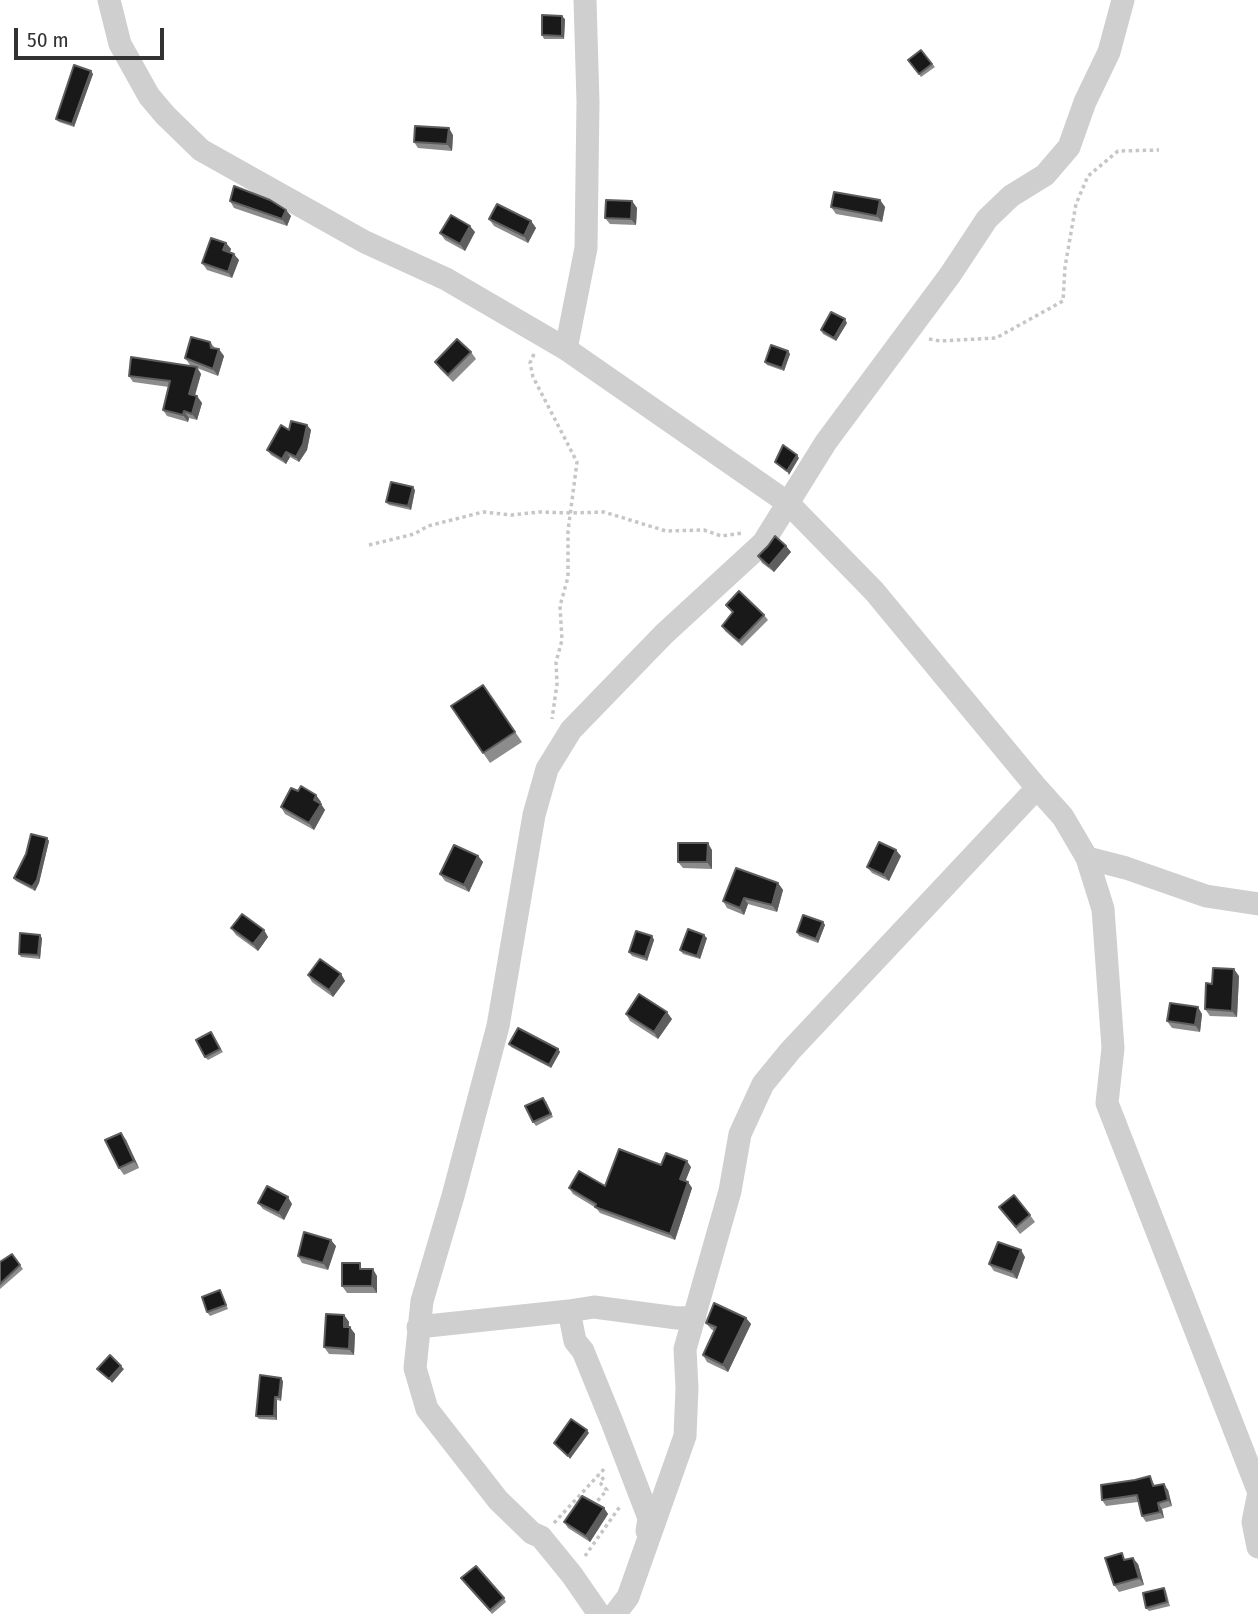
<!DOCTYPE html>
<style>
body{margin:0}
#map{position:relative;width:1258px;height:1614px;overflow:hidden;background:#fff;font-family:"Fira Sans Condensed",sans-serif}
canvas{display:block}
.scale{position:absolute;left:14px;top:28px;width:150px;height:32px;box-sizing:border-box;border:4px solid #323232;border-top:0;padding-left:9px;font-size:21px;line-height:24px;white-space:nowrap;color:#323232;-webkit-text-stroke:5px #fff;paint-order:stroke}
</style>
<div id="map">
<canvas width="1258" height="1614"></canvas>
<div class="scale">50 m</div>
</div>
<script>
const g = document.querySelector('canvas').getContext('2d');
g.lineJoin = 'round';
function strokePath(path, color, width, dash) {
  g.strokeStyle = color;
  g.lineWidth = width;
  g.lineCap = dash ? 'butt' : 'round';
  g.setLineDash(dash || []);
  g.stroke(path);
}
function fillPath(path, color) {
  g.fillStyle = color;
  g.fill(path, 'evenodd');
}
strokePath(new Path2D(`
 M929 339 940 341 996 338 1063 301 1065 267 1076 204 1088 176 1118 151 1159 150
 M534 354 530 363 533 377 577 462 568 531V577L560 606 562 640 556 662 557 684 552 719
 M369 545 414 534 428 526 483 512 511 515 539 512 571 513 604 512 666 531 704 530 721 536 742 533
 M593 1506 607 1490 601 1484 604 1480 599 1474
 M554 1523 606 1467
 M585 1556 621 1505`), '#c6c6c6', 3.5, [3.5, 3.5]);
strokePath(new Path2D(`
 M109 0 120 44 149 96 165 115 201 150 365 242 446 279 566 349 788 503 874 591 1037 788 1063 817 1087 858 1103 909 1113 1048 1107 1103 1258 1490
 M566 349 586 248 588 102 585 0
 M1087 858 1126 868 1206 896 1258 904
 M569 1311 575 1341 583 1351 612 1422 649 1518 647 1531
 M418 1327 569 1311 594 1307 677 1318 695 1317
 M1258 1497 1253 1522 1258 1547
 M599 1614 572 1575 541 1537 532 1533 498 1500 427 1409 415 1368 422 1301 453 1196 498 1026 534 815 547 769 571 730 664 634 763 543 826 442 950 275 987 219 1011 196 1045 175 1069 147 1085 102 1109 52 1123 0
 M615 1614 628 1597 685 1436 687 1388 685 1349 730 1191 740 1134 763 1084 790 1051 1037 788`), '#cfcfcf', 23);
fillPath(new Path2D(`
 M565 19 564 39H544L542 35Z
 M921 50 935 67 921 77 908 60Z
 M91 71 93 74 74 127 59 122 56 119Z
 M453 135 452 151 418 148 414 142Z
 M880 200 885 207 882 222 836 214 831 207Z
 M230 201 286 210 291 216 287 226 234 208Z
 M632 201 637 208 636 225 610 224 605 218Z
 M489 219 531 221 536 228 528 243 494 226Z
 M475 232 465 251 445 240 440 233Z
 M226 243 231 249 230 252 239 260 232 278 207 270 202 263Z
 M847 323 836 341 823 334 821 330Z
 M210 342 215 348 224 356 218 376 197 368 201 374 195 396H197L202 403 197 420 189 418 188 422 167 416 163 410 169 387 133 382 129 376 195 367 190 365 185 358Z
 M788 351 790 354 784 371 767 365 765 362Z
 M471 352 476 359 453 382 440 369 435 362Z
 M307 425 311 430 307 450 299 462 290 457 286 464 271 455 267 450 289 430Z
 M415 490 411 510 389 505 386 502Z
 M786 546 791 552 774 572 762 563 758 556Z
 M726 605 764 615 768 620 742 646 725 631 722 626 733 613Z
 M483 685 522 742 490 763 451 706Z
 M298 791 316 795 321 802 320 803 325 810 314 830 285 814 281 807Z
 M47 838 49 841 39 883 35 891 16 881 14 878Z
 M712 850V869L683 868 678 862Z
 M478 856 483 862 469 892 445 881 440 874Z
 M901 856 889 881 872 873 867 867Z
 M778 883 783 890 777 912 748 904 744 915 727 908 723 901Z
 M823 922 825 925 818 943 799 936 797 932Z
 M231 928 264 930 268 937 258 951 236 935Z
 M652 936 654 940 647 961 632 956 629 952Z
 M42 938 40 959 21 957 19 954Z
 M707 938 700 959 683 954 680 950Z
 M341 974 345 981 333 997 312 982 308 975Z
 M1239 976 1237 1017 1210 1016 1205 1009 1212 984Z
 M626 1014 672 1019 658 1039 630 1021Z
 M1202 1014 1200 1032 1172 1028 1167 1021Z
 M211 1032 223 1052 208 1060 205 1057Z
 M509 1044 558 1049 560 1052 551 1068 511 1047Z
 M546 1101 553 1117 536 1126 533 1122Z
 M121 1133 126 1140 139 1168 124 1175 119 1168Z
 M661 1165 691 1167 685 1181 688 1182 692 1188 675 1240 600 1213 596 1208 573 1194 569 1188 605 1186Z
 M258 1203 292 1204 284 1220 263 1209Z
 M999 1207 1030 1215 1035 1222 1020 1234Z
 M336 1246 328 1270 302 1263 298 1256Z
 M12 1254 23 1269 0 1289V1262Z
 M1025 1257 1017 1279 994 1271 989 1264Z
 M364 1269 377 1276V1293H347L342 1286Z
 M220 1290 228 1309 210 1316 207 1312Z
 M344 1315 349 1322V1327L355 1334 354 1355 329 1354 324 1347Z
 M746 1318 751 1324 728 1372 707 1362 703 1355 714 1331 711 1329 706 1323Z
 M283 1381 281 1401 277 1400V1420L259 1419 256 1416Z
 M1150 1476 1155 1486 1168 1490 1172 1506 1162 1509 1164 1518 1146 1522 1142 1516 1138 1502 1106 1506 1102 1500 1135 1480Z
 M604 1508 608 1514 590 1542 568 1528 564 1522Z
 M1127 1560 1138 1564 1144 1585 1119 1592 1114 1585Z
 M463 1581 504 1598 506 1602 492 1614Z
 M1164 1588 1166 1591 1170 1606 1149 1611 1146 1608Z`), '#8c8c8c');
fillPath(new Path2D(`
 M562 16 565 19 564 39 562 36Z
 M91 71 93 74 74 127 72 124Z
 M449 128 453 135 452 151 447 144Z
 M880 200 885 207 882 222 877 216Z
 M632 201 637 208 636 225 631 219Z
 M286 210 291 216 287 226 282 219Z
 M531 221 536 228 528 243 524 236Z
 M470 226 475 232 465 251 460 244Z
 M226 243 231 249 228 257 223 250Z
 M234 254 239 260 232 278 228 272Z
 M845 319 847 323 836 341 834 338Z
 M219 349 224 356 218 376 213 369Z
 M788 351 790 354 784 371 782 368Z
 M197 367 201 374 193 401 189 394Z
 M197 396 202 403 197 420 192 414Z
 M184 411 189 418 188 422 183 415Z
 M307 425 311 430 307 450 299 462 296 457Z
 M286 452 290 457 286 464 282 459Z
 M797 455 799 458 789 475 787 471Z
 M413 487 415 490 411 510 408 506Z
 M786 546 791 552 774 572 769 566Z
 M316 795 321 802 318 807 314 800Z
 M321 804 325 810 314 830 309 823Z
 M47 838 49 841 39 883 35 891 32 887Z
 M708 843 712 850V869L707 862Z
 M896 850 901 856 889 881 884 875Z
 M478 856 483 862 469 892 464 885Z
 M778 883 783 890 777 912 772 905Z
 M744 898 748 904 744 915 740 908Z
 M823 922 825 925 818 943 816 939Z
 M264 930 268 937 258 951 253 944Z
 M40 935 42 938 40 959 38 955Z
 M704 935 707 938 700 959 697 956Z
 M652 936 654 940 647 961 645 957Z
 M1234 969 1239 976 1237 1017 1232 1011Z
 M341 974 345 981 333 997 329 990Z
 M1198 1007 1202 1014 1200 1032 1195 1025Z
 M667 1012 672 1019 658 1039 654 1032Z
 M558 1049 560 1052 551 1068 549 1065Z
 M121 1133 126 1140 139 1168 134 1161Z
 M687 1161 691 1167 684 1185 680 1179Z
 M688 1182 692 1188 675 1240 670 1234Z
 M288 1197 292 1204 284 1220 279 1213Z
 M331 1240 336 1246 328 1270 323 1263Z
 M1021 1250 1025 1257 1017 1279 1012 1272Z
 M373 1269 377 1276V1293L372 1286Z
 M344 1315 349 1322 348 1333 344 1327Z
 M746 1318 751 1324 728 1372 723 1365Z
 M350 1327 355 1334 354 1355 349 1349Z
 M121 1366 124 1369 112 1383 109 1379Z
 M281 1378 283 1381 281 1401 279 1397Z
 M275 1397 277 1400V1420L274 1416Z
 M587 1430 589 1433 570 1459 568 1456Z
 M1164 1484 1168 1490 1172 1506 1168 1500Z
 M1158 1503 1162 1509 1164 1518 1160 1512Z
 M604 1508 608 1514 590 1542 586 1536Z
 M1133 1558 1138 1564 1144 1585 1139 1578Z`), '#5e5e5e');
const building = new Path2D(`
 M542 15 562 16V36L542 35Z
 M921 50 932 64 919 74 908 60Z
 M74 65 91 71 72 124 56 119Z
 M415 126 449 128 447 144 414 142Z
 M234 186 270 200 286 210 282 219 230 201Z
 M834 192 880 200 877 216 831 207Z
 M606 200 632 201 631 219 605 218Z
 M497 204 531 221 524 236 489 219Z
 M451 215 470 226 460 244 440 233Z
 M211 238 226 243 223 250 234 254 228 272 202 263Z
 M831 312 845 319 834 338 821 330Z
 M191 337 210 342 211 348 219 349 213 369 185 358Z
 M457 339 471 352 448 375 435 362Z
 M771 345 788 351 782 368 765 362Z
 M131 357 197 367 189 394 197 396 192 414 184 411 183 415 163 410 170 381 129 376Z
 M291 421 307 425 303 444 296 457 286 452 282 459 267 450 281 425 289 430Z
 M783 445 797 455 787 471 775 462Z
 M391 482 413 487 408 506 386 502Z
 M775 536 786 546 769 566 758 556 768 546Z
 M739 591 764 615 739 641 722 626 733 612 726 605Z
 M483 685 515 732 483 753 451 706Z
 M301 786 316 795 314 800 321 804 309 823 281 807 291 788 298 791Z
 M31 834 47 838 37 880 32 887 14 878 26 854Z
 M879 842 896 850 884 875 867 867Z
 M678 843H708L707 862H678Z
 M454 845 478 856 464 885 440 874Z
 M736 868 778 883 772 905 744 898 740 908 723 901Z
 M242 914 264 930 253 944 231 928Z
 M803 915 823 922 816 939 797 932Z
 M688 929 704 935 697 956 680 950Z
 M636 931 652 936 645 957 629 952Z
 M20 933 40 935 38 955 19 954Z
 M320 959 341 974 329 990 308 975Z
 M1213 968 1234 969 1232 1011 1205 1009 1206 983 1212 984Z
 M639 994 667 1012 654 1032 626 1014Z
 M1170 1003 1198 1007 1195 1025 1167 1021Z
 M518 1028 558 1049 549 1065 509 1044Z
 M211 1032 220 1049 205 1057 196 1040Z
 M543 1098 551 1114 533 1122 525 1106Z
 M121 1133 134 1161 119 1168 105 1140Z
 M619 1149 661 1165 666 1153 687 1161 680 1179 688 1182 670 1234 595 1207 596 1204 569 1188 579 1171 605 1186Z
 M267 1186 288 1197 279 1213 258 1203Z
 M1014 1195 1030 1215 1016 1227 999 1207Z
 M304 1232 331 1240 323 1263 298 1256Z
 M998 1242 1021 1250 1012 1272 989 1264Z
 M12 1254 20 1265 0 1284V1262Z
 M342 1263H360V1269H373L372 1286H342Z
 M220 1290 226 1305 207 1312 202 1297Z
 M714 1303 746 1318 723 1365 703 1355 716 1327 706 1323Z
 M326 1314 344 1315V1327H350L349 1349 324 1347Z
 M110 1355 121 1366 109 1379 97 1369Z
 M260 1375 281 1378 279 1397H275L274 1416H256Z
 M571 1419 587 1430 568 1456 554 1443Z
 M1150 1476 1153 1486 1164 1484 1168 1500 1158 1503 1160 1512 1142 1516 1137 1495 1102 1500 1101 1485 1135 1480Z
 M582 1496 604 1508 586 1536 564 1522Z
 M1122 1553 1124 1560 1133 1558 1139 1578 1114 1585 1105 1558Z
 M476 1566 504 1598 490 1610 461 1578Z
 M1164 1588 1167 1602 1146 1608 1143 1593Z`);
fillPath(building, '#191919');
strokePath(building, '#5e5e5e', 2);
</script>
